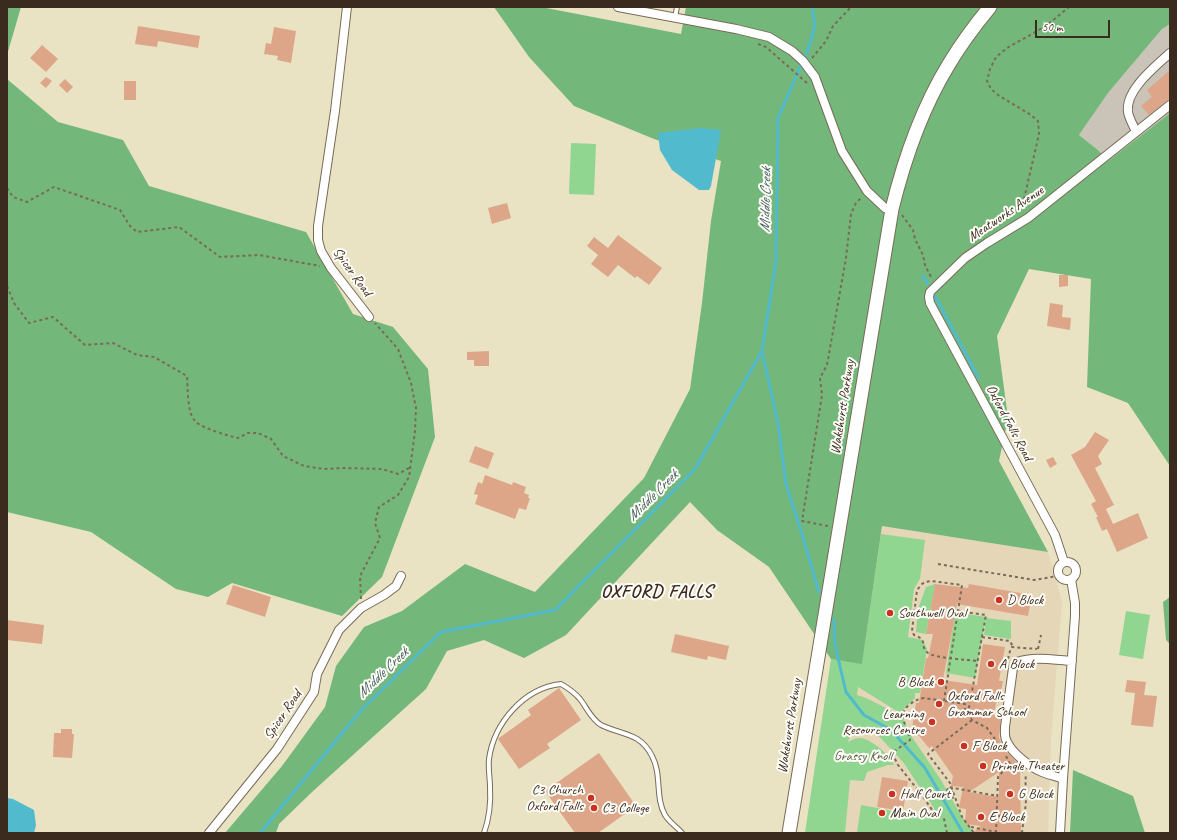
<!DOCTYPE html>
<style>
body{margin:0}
#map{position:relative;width:1177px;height:840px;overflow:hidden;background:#e9e3c3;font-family:Caveat,sans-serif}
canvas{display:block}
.frame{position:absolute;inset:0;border:8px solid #3b2a1e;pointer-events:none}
.scale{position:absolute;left:1035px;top:20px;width:75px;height:18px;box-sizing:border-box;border:2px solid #3b2a1e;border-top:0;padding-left:5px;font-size:12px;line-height:14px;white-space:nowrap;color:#3b2a1e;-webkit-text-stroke:3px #fdfcf7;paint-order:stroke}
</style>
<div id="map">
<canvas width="1177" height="840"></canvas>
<div class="frame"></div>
<div class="scale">50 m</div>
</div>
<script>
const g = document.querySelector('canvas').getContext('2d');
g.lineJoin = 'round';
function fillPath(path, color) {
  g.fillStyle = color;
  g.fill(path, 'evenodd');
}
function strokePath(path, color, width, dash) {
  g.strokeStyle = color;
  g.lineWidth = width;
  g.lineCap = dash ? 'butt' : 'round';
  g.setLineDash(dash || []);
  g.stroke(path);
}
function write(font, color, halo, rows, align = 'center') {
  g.font = font + ' Caveat,sans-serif';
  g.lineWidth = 4;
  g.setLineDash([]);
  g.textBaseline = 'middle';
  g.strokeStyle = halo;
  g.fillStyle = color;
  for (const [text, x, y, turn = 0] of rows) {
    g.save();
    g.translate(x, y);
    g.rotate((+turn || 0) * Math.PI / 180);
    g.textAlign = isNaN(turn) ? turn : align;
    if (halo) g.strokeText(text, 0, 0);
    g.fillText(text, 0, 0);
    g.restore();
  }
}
fillPath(new Path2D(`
 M882 526 1048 552 1062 601 1051 739 1048 833H805L831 659 862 663Z`), '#e5d6b7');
fillPath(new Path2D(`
 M1170 24V113L1108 161 1098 150 1079 135 1108 93 1162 29Z`), '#c9c3b8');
fillPath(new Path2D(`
 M571 143 596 144 594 195 569 194Z
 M881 534 925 540 920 579 914 589 908 637 923 640 927 649 920 693H915V698L900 713 858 687 857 695 866 698 902 716 910 734 941 780 962 817 974 833H857L861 805 936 819 934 808 903 762 874 731 853 726 848 742C852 740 855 738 860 738 870 738 890 755 894 765H888L867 772 864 781 850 780 845 833H805L831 659 862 663Z
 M935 584 926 634 916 632 918 609 926 587Z
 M1126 611 1150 615 1143 659 1119 655Z
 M955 612 986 617 975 678 946 673Z
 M986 618 1011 621V639L984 635Z`), '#90d690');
fillPath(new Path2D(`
 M7 7H21L7 55Z
 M494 7H541L681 34 686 7H1170V24L1162 29 1108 93 1079 135 1098 150 1108 161 1170 113V466L1128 403 1087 387 1091 279 1029 269 997 336 1008 418 999 461 1048 552 882 526 862 664 831 659 769 567 717 530 690 502 566 635 524 658 484 640 447 651 426 689 312 792 279 824 276 833H225L282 766 325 707 336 666 364 627 402 611 465 564 535 592 644 478 690 389 702 303 711 221 721 161 654 139 574 106 529 57Z
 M7 79 58 122 123 140 149 186 306 232 353 314 393 327 428 369 435 437 382 577 342 616 232 583 208 597 176 589 91 532 7 512Z
 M1170 597V644L1166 640 1163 602Z
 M1073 770 1133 796 1145 833H1070Z`), '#74b77a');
fillPath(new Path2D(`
 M700 128 721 130 711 186 709 190H699L672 170 660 150 658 133Z
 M7 798 13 799 34 810 36 825 34 833H7Z`), '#51bbcd');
strokePath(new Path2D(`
 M923 276 928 284
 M935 296 978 377
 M762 351 778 423 786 484 801 531 819 592
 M834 619 835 645 846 692 864 715 891 730 925 768 963 833
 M260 833 362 709 441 632 555 610 695 469 762 351 776 261 778 118 809 47 815 26 812 7`), '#51bbcd', 3);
fillPath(new Path2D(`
 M138 26 200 36 198 48 158 41 157 47 135 44Z
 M274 27 296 31 291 63 277 60 278 56 264 54 266 43 271 44Z
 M42 45 58 59 46 72 30 58Z
 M1170 70V98L1149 115 1141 106 1152 97 1147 90Z
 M46 77 52 81 46 88 40 83Z
 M65 79 73 87 67 93 59 85Z
 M124 81H136V100H124Z
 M507 203 511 218 492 224 488 208Z
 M618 235 662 268 649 285 637 276 635 278 618 265 608 277 591 264 598 255 587 246 594 237 608 248Z
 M1059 275H1068V286L1059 287Z
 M1050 303 1063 305 1062 317 1071 318 1070 330 1047 326Z
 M489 351V366H474V360H467V352Z
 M1095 432 1109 440 1098 456 1102 464 1095 468 1114 505 1106 509 1113 524 1138 513 1148 538 1117 552 1107 529 1102 531 1096 517H1098L1091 504 1096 501 1071 455 1085 447Z
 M475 446 494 453 488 469 469 462Z
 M1053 457 1057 464 1050 468 1046 460Z
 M485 475 512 485 513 482 526 487 524 493 529 495 528 498H530L526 510 519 508 515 519 475 504 478 495 474 494 478 482 482 484Z
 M935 584 968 588 969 584 1032 595 1028 616 957 604 943 680 977 685 983 644 1005 647 999 681H1003L1001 691 998 690 994 715 1001 717 999 737 1001 743 1005 750 1020 766 1021 833H972L981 826 965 824 966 809 959 808 963 787 951 786 953 776 932 746 929 748 919 736 911 734 916 703H919L926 658H928L933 634H926ZM999 772V797L969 792Z
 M233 585 271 597 265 617 226 604Z
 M7 620 44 625 42 644 7 640Z
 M675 634 729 646 726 660 708 656 707 660 671 652Z
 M1127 680 1146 682 1144 695 1157 696 1153 727 1131 725 1135 693 1125 692Z
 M559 688 581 720 547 744 550 748 519 769 498 739 499 738 531 715 528 710Z
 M61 729H72V734H74L72 758 53 757 54 733H61Z
 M599 753 636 806 598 833H575L545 791Z
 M882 777 908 781 903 811 877 807Z`), '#dda688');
const service = new Path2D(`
 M675 18 677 7
 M484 833C489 819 491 803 490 787 490 778 488 769 489 759 494 723 524 688 561 684 568 688 575 693 580 699 587 708 591 719 601 725 621 735 640 732 652 756 662 774 655 798 665 815 669 822 677 827 682 833`);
const minor = new Path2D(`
 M347 7 335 111 318 226V240L321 251 331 268 369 317
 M618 7 736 29 769 37 792 51 803 61 815 77 842 151 867 191 885 208 892 209
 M1136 132C1134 126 1129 119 1128 112 1125 90 1155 67 1170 53
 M1058 571a9 9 0 1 1 18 0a9 9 0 1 1-18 0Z
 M1064 562 1055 535 930 303 929 297 930 292 965 258 987 243 1028 218 1170 105
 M1063 779C1056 776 1049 775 1042 772 1030 767 1013 754 1007 742 1004 737 1005 732 1005 727L1013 668 1017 662C1035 656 1054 660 1072 661
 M209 833 277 749 314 692 317 674 339 630 361 608 384 595 396 586 401 576
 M1060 833 1063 779 1075 616V603L1071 579`);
const primary = new Path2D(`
 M789 833 892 209C904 160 922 108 949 64 961 44 975 25 990 7`);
strokePath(service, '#786b58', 6);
strokePath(minor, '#786b58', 10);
strokePath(primary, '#786b58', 15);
strokePath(new Path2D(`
 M758 44 766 47 807 83
 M812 58 826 41 833 26 851 7
 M7 188 13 197 27 202 54 187 120 210 130 226 137 232 179 227 220 257 259 255 320 266
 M1024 199 1039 134 1038 121 1031 115 998 95 991 89 987 81 990 69 996 57 1007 48 1046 26 1069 7
 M902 215 913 230 915 239 923 255 925 265 932 279
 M7 286 14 303 29 323 53 317 85 345 113 343 137 355 154 357 187 376C188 388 187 413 195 421 201 428 229 436 238 438L248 433H258L271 439 283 456 304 466 324 469 343 468 382 469 398 474 411 467
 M828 526 802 521 822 395 820 378 827 365 846 258 851 214 856 203 862 197
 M938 564 1034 580 1057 576
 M361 599 360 576 380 538 375 523 379 507 398 495 409 477 415 431 416 408 411 383 398 349 375 323
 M958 611 986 615 968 713
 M982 637 1010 641 1013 647
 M1038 649 1041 635
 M1008 659 1010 651 1012 647 1037 649
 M944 701 962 585 931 581 925 582 922 584 917 590 912 631 914 635C929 640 919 646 928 653 934 658 969 660 978 661
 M972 720 928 754 950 783 962 817 974 833
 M1006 756 1013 770
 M953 792 947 791 948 787 998 796
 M921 794 956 798
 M997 816H1024
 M971 827 996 832
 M947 833 944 819 935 814 921 794 898 765 892 753 910 740C909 726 895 716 909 705 914 701 918 699 924 698L965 704V709L972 720 987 728 997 742
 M996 833 998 777 1004 770H1016L1023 772
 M1022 833C1023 821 1026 809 1026 797 1026 789 1025 782 1026 774`), '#786b58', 2, [3, 3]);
strokePath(service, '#fff', 4);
strokePath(minor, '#fff', 8);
strokePath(primary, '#fff', 13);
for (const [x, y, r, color] of [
 [999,600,4,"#c8321e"],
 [890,613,4,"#c8321e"],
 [991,664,4,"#c8321e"],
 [941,682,4,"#c8321e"],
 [939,704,4,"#c8321e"],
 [932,722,4,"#c8321e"],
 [964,746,4,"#c8321e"],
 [983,766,4,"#c8321e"],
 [892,794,4,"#c8321e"],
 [1010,794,4,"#c8321e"],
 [591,798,4,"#c8321e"],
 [594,808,4,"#c8321e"],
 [882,813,4,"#c8321e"],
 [981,817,4,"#c8321e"]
]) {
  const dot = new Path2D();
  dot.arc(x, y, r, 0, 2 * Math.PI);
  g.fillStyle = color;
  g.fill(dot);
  strokePath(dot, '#fdfcf7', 1.5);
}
write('14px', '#3b2a1e', '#fdfcf7', [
 ["Meatworks Avenue",1006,214,-34],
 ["Spicer Road",352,272,54],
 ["Wakehurst Parkway",843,407,-81],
 ["Oxford Falls Road",1009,423,62],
 ["Spicer Road",283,715,-56],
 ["Wakehurst Parkway",790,726,-81]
]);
write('14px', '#3b2a1e', '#fdfcf7', [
 ["D Block",1007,600],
 ["Southwell Oval",898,613],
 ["A Block",999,664],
 ["B Block",933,682,"right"],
 ["Oxford Falls",947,696],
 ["Grammar School",947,712],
 ["Learning",924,714,"right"],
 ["Resources Centre",924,730,"right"],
 ["F Block",972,746],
 ["Pringle Theater",991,766],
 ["C3 Church",583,790,"right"],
 ["Oxford Falls",583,806,"right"],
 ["Half Court",900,794],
 ["G Block",1018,794],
 ["C3 College",602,808],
 ["Main Oval",890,813],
 ["E Block",989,817]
], 'left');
write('14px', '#545e40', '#fdfcf7', [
 ["Grassy Knoll",863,756]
]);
write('italic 15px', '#435d5b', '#fdfcf7', [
 ["Middle Creek",766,200,-89],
 ["Middle Creek",653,496,-45],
 ["Middle Creek",383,673,-44]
]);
g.letterSpacing = '1px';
write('bold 18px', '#3b2a1e', '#fdfcf7', [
 ["OXFORD FALLS",657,592]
]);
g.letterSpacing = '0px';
</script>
